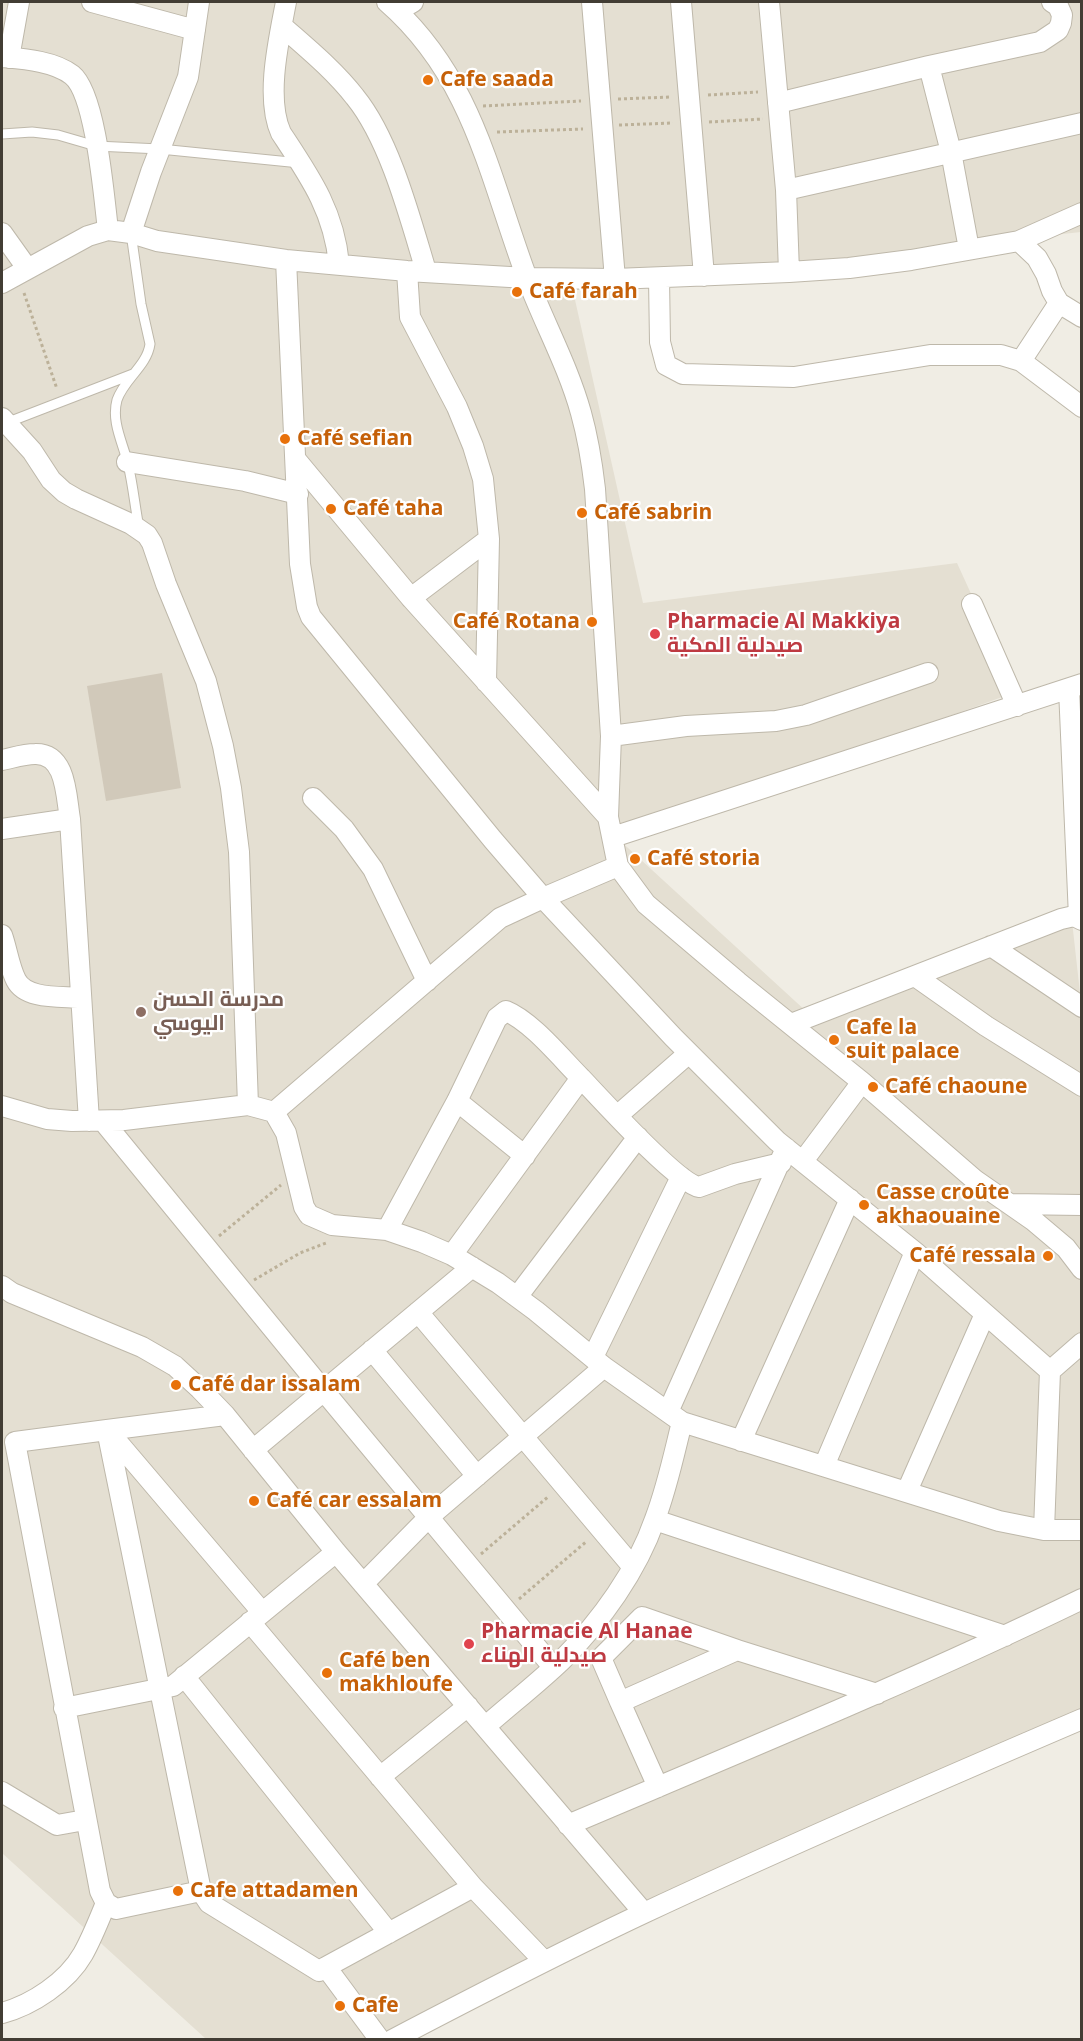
<!DOCTYPE html>
<meta charset="utf-8">
<style>
body{margin:0}
#map{position:relative;width:1083px;height:2041px;overflow:hidden;background:#f0ede4;font-family:"Open Sans",sans-serif}
canvas{display:block}
.frame{position:absolute;inset:0;border:3px solid #423d34;pointer-events:none}
</style>
<div id="map">
<canvas width="1083" height="2041"></canvas>
<div class="frame"></div>
</div>
<script>
const g = document.querySelector('canvas').getContext('2d');
g.lineJoin = 'round';
function fillPath(path, color) {
  g.fillStyle = color;
  g.fill(path, 'evenodd');
}
function strokePath(path, color, width, dash) {
  g.strokeStyle = color;
  g.lineWidth = width;
  g.lineCap = dash ? 'butt' : 'round';
  g.setLineDash(dash || []);
  g.stroke(path);
}
function write(font, color, halo, rows, align = 'center') {
  g.font = font + ' "Open Sans",Cairo,sans-serif';
  g.lineWidth = 4.5;
  g.setLineDash([]);
  g.textBaseline = 'middle';
  g.strokeStyle = halo;
  g.fillStyle = color;
  for (const [text, x, y, turn = 0] of rows) {
    g.save();
    g.translate(x, y);
    g.rotate((+turn || 0) * Math.PI / 180);
    g.textAlign = isNaN(turn) ? turn : align;
    if (halo) g.strokeText(text, 0, 0);
    g.fillText(text, 0, 0);
    g.restore();
  }
}
fillPath(new Path2D(`
 M2 2H1081V232L659 278 571 282 643 603 957 563 1016 692 616 837 807 1012 1071 912 1082 1011 1081 1720 386 2039H206L2 1853Z`), '#e4dfd2');
fillPath(new Path2D(`
 M162 673 181 788 106 801 87 686Z`), '#d1c9ba');
const service = new Path2D(`
 M2 134 32 132 58 135 96 146 160 149 300 163
 M131 233 141 304 150 344C147 366 124 379 117 400 111 422 123 443 128 464 133 485 135 507 139 528
 M6 423 133 374`);
const minor = new Path2D(`
 M92 2 195 30
 M286 2C279 39 265 98 281 133 310 177 334 211 339 264
 M387 2C473 77 489 176 527 278 544 323 568 366 581 413 588 438 592 463 595 489L611 736 608 817 618 866 646 904 738 982 862 1082 975 1180 1034 1221 1066 1248 1082 1269
 M592 2 615 279
 M681 2 704 276
 M769 2 786 190 789 272
 M398 11 413 2
 M282 26C307 48 334 70 355 97 390 140 410 218 426 271
 M2 57C24 59 54 61 72 75 96 94 104 198 108 230
 M9 58 19 2
 M929 66 951 152 969 249
 M778 103 929 66 1040 42 1058 30 1061 23 1062 15 1058 6 1052 2
 M786 190 1082 123
 M2 233 27 268
 M131 233 151 172 188 77 199 2
 M1019 241 1037 258 1046 274 1052 291 1059 303 1082 317
 M286 260 300 564 307 607 311 617 493 840 543 898 673 1037 777 1141 915 1252 1050 1371 1044 1530
 M407 271 410 317 457 407 473 446 483 479 489 539 486 682
 M659 278 660 342 666 365 683 374 794 377 930 355H1001L1021 361 1082 407
 M2 283 88 236 108 230 131 233 157 241 286 260 407 271 527 278 615 279 789 272 849 268 911 260 1019 241 1082 213
 M1021 361 1059 303
 M2 418 32 451 51 480 64 492 76 499 131 524 147 535 152 543 166 584 206 681 223 746 231 788 239 852 248 1105
 M297 461 411 598 608 817
 M127 462 245 481 298 494
 M411 598 489 539
 M972 604 1017 706
 M1069 689 1079 917
 M611 736 686 726 776 721 806 715 928 673
 M2 760C12 758 24 754 35 754 67 753 66 797 70 819L89 1121
 M313 798 344 829 373 869 427 981
 M2 829 70 819
 M613 837 1082 684
 M2 935C7 949 9 966 16 980 26 1000 62 996 81 998
 M991 946 1082 1007
 M915 976 986 1026 1082 1086
 M791 1024 1061 919 1074 916 1082 920
 M581 1078C600 1098 677 1183 699 1187L735 1174 781 1163
 M457 1101 525 1156
 M2 1106 47 1119 72 1121 124 1120 248 1105 274 1112 286 1133 304 1207 309 1215 332 1225 387 1230 422 1242 452 1255 498 1283 536 1311 604 1367 682 1422 999 1521 1044 1530H1082
 M274 1112 500 918 543 898 618 866
 M617 1116 689 1053
 M103 1121 323 1390 553 1667
 M803 1161 862 1082
 M1010 1204 1082 1205
 M387 1230 457 1101 497 1018 506 1011C531 1021 561 1058 581 1078L452 1255
 M2 1286 12 1293 142 1347 175 1366 200 1389 225 1415 336 1552 644 1913
 M517 1297 638 1137
 M418 1312 632 1566
 M372 1350 477 1476
 M593 1357 681 1177
 M1050 1371 1082 1343
 M668 1412 786 1148
 M107 1430 201 1891 116 1909 106 1903 100 1891 15 1442Z
 M107 1430 225 1415
 M109 1432 262 1612
 M741 1441 850 1199
 M253 1450 472 1267
 M824 1466 915 1252
 M907 1491 985 1314
 M655 1520 1005 1636
 M363 1584 429 1517 604 1367
 M250 1622 473 1887 544 1961
 M184 1676 389 1933
 M620 1702 601 1658 642 1617 737 1650
 M64 1708 173 1686 336 1552
 M486 1726C511 1704 538 1683 562 1660 601 1621 637 1571 655 1519 667 1488 674 1454 682 1422
 M380 1777 468 1706
 M658 1787 620 1702 737 1650 877 1694
 M2 1792 57 1825 85 1820
 M568 1825C740 1752 913 1681 1082 1599
 M201 1891 209 1903 319 1971 326 1967
 M2 2013C32 2005 67 1982 83 1954 92 1938 99 1920 106 1903
 M380 2040 326 1967 473 1887
 M392 2040C476 1996 559 1953 644 1913 789 1845 935 1782 1082 1719`);
strokePath(service, '#beb8aa', 11);
strokePath(minor, '#beb8aa', 22);
strokePath(new Path2D(`
 M708 95 758 92
 M618 99 671 97
 M483 106 581 101
 M709 122 763 119
 M619 125 673 123
 M497 132 583 129
 M24 293 57 389
 M219 1236 281 1185
 M254 1280 300 1253 326 1243
 M481 1554 549 1496
 M519 1599 587 1541`), '#bcb199', 3, [3, 3]);
strokePath(service, '#fff', 9);
strokePath(minor, '#fff', 20);
for (const [x, y, r, color] of [
 [428,80,6,"#e8710a"],
 [517,292,6,"#e8710a"],
 [285,439,6,"#e8710a"],
 [331,509,6,"#e8710a"],
 [582,513,6,"#e8710a"],
 [592,622,6,"#e8710a"],
 [655,634,6,"#e0444e"],
 [635,859,6,"#e8710a"],
 [141,1012,6,"#8d6e63"],
 [834,1040,6,"#e8710a"],
 [873,1087,6,"#e8710a"],
 [864,1205,6,"#e8710a"],
 [1048,1256,6,"#e8710a"],
 [176,1385,6,"#e8710a"],
 [254,1501,6,"#e8710a"],
 [469,1644,6,"#e0444e"],
 [327,1673,6,"#e8710a"],
 [178,1891,6,"#e8710a"],
 [340,2006,6,"#e8710a"]
]) {
  const dot = new Path2D();
  dot.arc(x, y, r, 0, 2 * Math.PI);
  g.fillStyle = color;
  g.fill(dot);
  strokePath(dot, '#fff', 2);
}
write('bold 21px', '#c56008', '#fff', [
 ["Cafe saada",440,80],
 ["Café farah",529,292],
 ["Café sefian",297,439],
 ["Café taha",343,509],
 ["Café sabrin",594,513],
 ["Café Rotana",580,622,"right"],
 ["Café storia",647,859],
 ["Cafe la",846,1028],
 ["suit palace",846,1052],
 ["Café chaoune",885,1087],
 ["Casse croûte",876,1193],
 ["akhaouaine",876,1217],
 ["Café ressala",1036,1256,"right"],
 ["Café dar issalam",188,1385],
 ["Café car essalam",266,1501],
 ["Café ben",339,1661],
 ["makhloufe",339,1685],
 ["Cafe attadamen",190,1891],
 ["Cafe",352,2006]
], 'left');
write('bold 21px', '#be3a42', '#fff', [
 ["Pharmacie Al Makkiya",667,622],
 ["صيدلية المكية",667,646],
 ["Pharmacie Al Hanae",481,1632],
 ["صيدلية الهناء",481,1656]
], 'left');
write('bold 21px', '#785e54', '#fff', [
 ["مدرسة الحسن",153,1000],
 ["اليوسي",153,1024]
], 'left');
</script>
